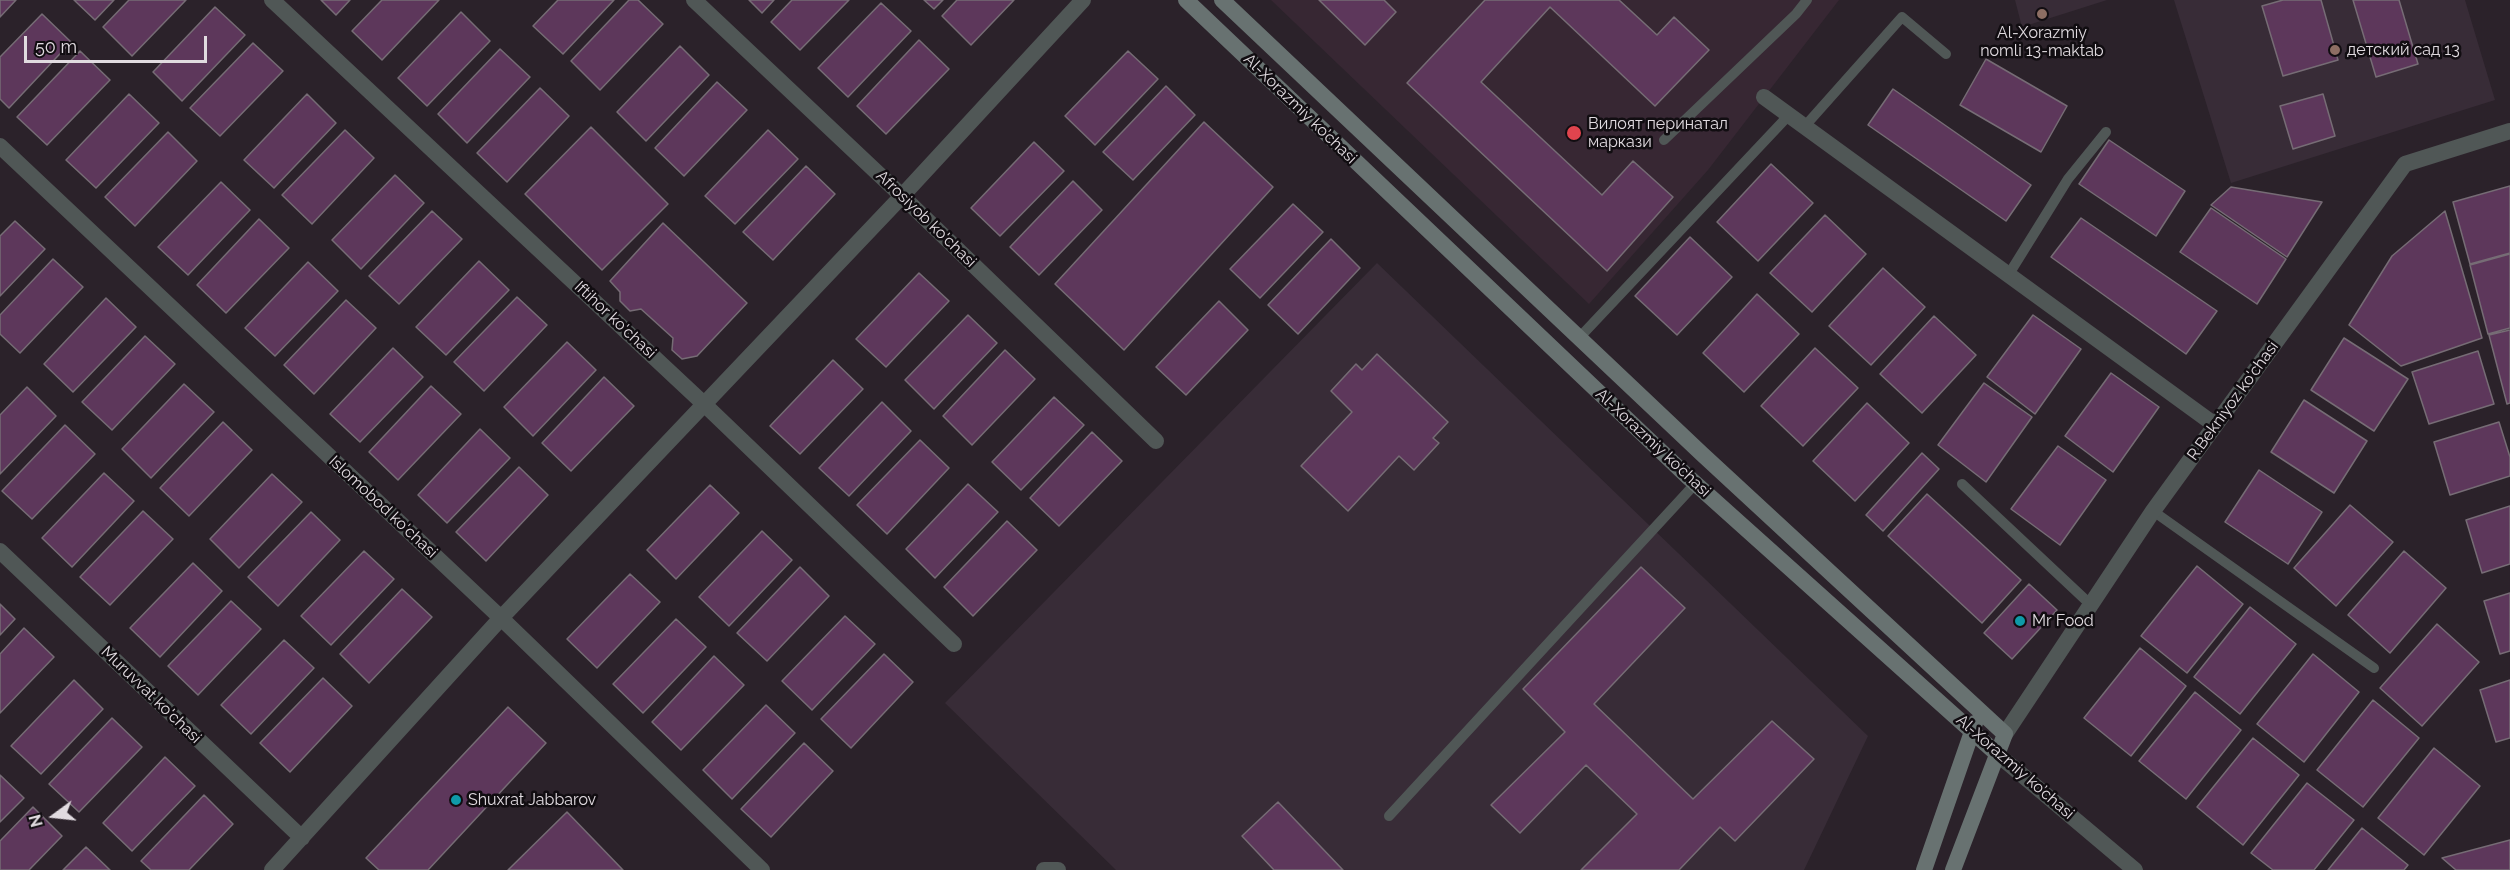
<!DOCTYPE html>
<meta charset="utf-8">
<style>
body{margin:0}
#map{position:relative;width:2510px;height:870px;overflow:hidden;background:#2b222a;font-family:Raleway,sans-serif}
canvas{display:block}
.north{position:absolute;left:24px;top:786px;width:60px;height:60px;-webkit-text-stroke:4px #110d11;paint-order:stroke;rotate:255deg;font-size:16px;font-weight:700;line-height:24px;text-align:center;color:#e1dbe0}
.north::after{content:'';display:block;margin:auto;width:21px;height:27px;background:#e1dbe0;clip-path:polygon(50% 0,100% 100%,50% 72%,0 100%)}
.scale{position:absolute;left:24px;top:36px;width:183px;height:27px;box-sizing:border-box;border:3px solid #e1dbe0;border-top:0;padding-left:8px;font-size:18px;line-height:21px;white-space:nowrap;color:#e1dbe0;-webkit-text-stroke:4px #110d11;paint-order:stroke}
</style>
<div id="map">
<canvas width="2510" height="870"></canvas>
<div class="north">N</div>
<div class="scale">50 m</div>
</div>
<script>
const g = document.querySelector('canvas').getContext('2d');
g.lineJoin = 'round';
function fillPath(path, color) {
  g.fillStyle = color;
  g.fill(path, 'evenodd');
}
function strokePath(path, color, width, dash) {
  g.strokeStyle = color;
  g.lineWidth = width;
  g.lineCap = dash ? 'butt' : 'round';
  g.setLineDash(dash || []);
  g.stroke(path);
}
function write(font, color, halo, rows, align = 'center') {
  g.font = font + ' Raleway,sans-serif';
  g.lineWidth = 5;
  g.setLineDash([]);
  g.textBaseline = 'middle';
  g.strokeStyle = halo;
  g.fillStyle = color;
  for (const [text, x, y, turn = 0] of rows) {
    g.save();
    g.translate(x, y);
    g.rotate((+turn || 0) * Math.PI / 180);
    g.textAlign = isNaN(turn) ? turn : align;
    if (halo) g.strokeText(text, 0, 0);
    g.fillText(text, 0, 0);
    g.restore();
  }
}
fillPath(new Path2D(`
 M2015 0H2107L2022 27Z
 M2174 0H2465L2495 100 2231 183Z
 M1377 263 1868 736 1804 870H1116L945 703Z`), '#382c37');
fillPath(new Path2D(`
 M1271 0H1839L1708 170 1589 304Z`), '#372733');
const building = new Path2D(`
 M0 0H16L0 17Z
 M74 0H114L95 20Z
 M129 0H186L132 56 103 27Z
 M321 0H350L336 15Z
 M382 0H439L382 60 352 31Z
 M558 0H614L563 54 533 26Z
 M629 0H638L663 24 600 90 571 61Z
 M749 0H774L762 13Z
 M792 0H849L800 50 771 22Z
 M924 0H943L934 9Z
 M957 0H1014L971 45 942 16Z
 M1319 0H1384L1396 12 1365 45Z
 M1485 0H1619L1657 35 1674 17 1709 50 1655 106 1550 7 1481 82 1602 195 1633 161 1673 197 1607 271 1407 83Z
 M2283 0H2321L2338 60 2283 76 2262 6Z
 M2353 0H2399L2418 64 2376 77Z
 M881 3 911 31 848 97 818 68Z
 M215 7 245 35 182 101 153 72Z
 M461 12 490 41 427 106 398 78Z
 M42 14 71 42 9 108 0 99V57Z
 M919 40 949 69 886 134 857 106Z
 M253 43 283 71 220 136 190 108Z
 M680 46 709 75 646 141 617 112Z
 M500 49 530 77 467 143 438 114Z
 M80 51 110 80 47 145 17 117Z
 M1128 51 1158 79 1095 145 1065 116Z
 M1986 59 2067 106 2041 152 1960 105Z
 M717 82 747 110 684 176 655 148Z
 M1166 86 1195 115 1133 180 1103 152Z
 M540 88 569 116 507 182 477 153Z
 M1893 89 2031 185 2006 221 1868 125Z
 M129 94 159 123 96 188 66 160Z
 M307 94 336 123 274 188 244 160Z
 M2323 94 2335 136 2293 149 2280 106Z
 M1204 122 1273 187 1124 350 1055 284Z
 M591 127 668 204 602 270 525 194Z
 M345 130 374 158 312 224 282 195Z
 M768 130 798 159 735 224 705 196Z
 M168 132 197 161 135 226 105 197Z
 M2109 140 2185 191 2156 236 2079 184Z
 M1034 142 1064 171 1000 236 971 208Z
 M1771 164 1813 203 1758 261 1717 222Z
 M806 166 835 194 773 260 743 232Z
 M395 175 424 203 361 269 332 240Z
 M1073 181 1102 210 1039 275 1010 247Z
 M221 182 250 210 188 275 158 247Z
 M2510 186V253L2470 264 2453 202Z
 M2231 187 2322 202 2287 257 2211 205Z
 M1293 204 1323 232 1260 298 1230 269Z
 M2211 208 2286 259 2257 304 2180 252Z
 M432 211 462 239 399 304 369 276Z
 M2445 211 2482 338 2401 366 2349 325 2392 256Z
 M1825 215 1866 254 1812 312 1770 273Z
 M2081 218 2217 311 2186 354 2051 257Z
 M259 219 289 248 226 313 197 285Z
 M15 221 45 249 0 296V236Z
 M663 223 747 303 697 356 682 359 672 350 673 338 641 309 630 311 620 301V292L610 281Z
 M1690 237 1732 277 1677 335 1635 296Z
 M1331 239 1360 268 1298 334 1268 305Z
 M2510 254V328L2488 334 2470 265Z
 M53 259 83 287 20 353 0 334V315Z
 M479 261 509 290 446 355 416 327Z
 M308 262 338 291 275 356 245 328Z
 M1883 268 1925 307 1871 365 1829 326Z
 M919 273 949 301 886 367 856 339Z
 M1757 294 1799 334 1744 392 1703 353Z
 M517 297 547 325 484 391 454 362Z
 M106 298 136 327 73 392 44 364Z
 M346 300 376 328 314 394 284 365Z
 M1219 301 1248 330 1186 395 1156 367Z
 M968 315 997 343 934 409 905 380Z
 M2033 315 2081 349 2035 414 1987 377Z
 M1934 316 1976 355 1922 413 1880 374Z
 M2510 330V403L2507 404 2489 335Z
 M145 336 175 364 112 430 82 402Z
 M2344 338 2408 379 2374 431 2311 390Z
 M567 342 596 370 533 436 504 407Z
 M393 348 423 377 360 442 330 414Z
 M1815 348 1858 388 1803 446 1761 406Z
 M1005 350 1035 379 972 445 943 416Z
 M2478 351 2494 404 2429 424 2412 372Z
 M1377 354 1448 422 1433 438 1439 443 1414 470 1399 456 1348 511 1301 466 1352 412 1331 391 1356 364 1362 370Z
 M833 360 863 389 800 454 770 426Z
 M2111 373 2159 407 2113 472 2065 436Z
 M604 377 634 406 571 471 542 443Z
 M1984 383 2032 417 1986 482 1938 445Z
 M184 384 214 412 151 478 122 449Z
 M431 386 461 414 398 480 369 452Z
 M27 387 56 416 0 474V415Z
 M1054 397 1084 425 1021 490 992 462Z
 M2304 400 2367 441 2334 493 2271 452Z
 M882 402 911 431 849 496 819 468Z
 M1867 403 1909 443 1855 501 1813 461Z
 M223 422 252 450 189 516 160 488Z
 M2499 422 2510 457V476L2450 495 2434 442Z
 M65 425 95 454 32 519 2 491Z
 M480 429 510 458 447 523 418 495Z
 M1092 432 1122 461 1059 526 1030 498Z
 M920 440 949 468 887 534 857 505Z
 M2058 446 2106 480 2060 545 2011 509Z
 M1922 453 1939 469 1883 531 1866 515Z
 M519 467 548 495 486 561 456 532Z
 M2259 470 2322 512 2288 564 2225 522Z
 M104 473 134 501 72 567 42 538Z
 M272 474 302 502 239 568 210 539Z
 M968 484 998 512 935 578 906 549Z
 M710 485 739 513 676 579 647 550Z
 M1927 494 2021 580 1982 623 1888 536Z
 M2350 505 2393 542 2336 606 2294 568Z
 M2510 506V564L2482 573 2466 520Z
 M143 511 173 539 110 605 80 577Z
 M311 512 340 540 278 606 248 577Z
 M1007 521 1037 550 973 616 944 587Z
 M762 531 792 560 729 626 699 597Z
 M364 551 394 579 331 645 301 616Z
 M2404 551 2446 588 2390 653 2348 615Z
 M193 563 222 591 160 657 130 628Z
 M2197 566 2243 604 2187 673 2141 636Z
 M800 567 829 596 767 661 737 633Z
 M1641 567 1685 608 1594 704 1693 799 1772 721 1814 759 1735 841 1720 827 1679 870H1581L1637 814 1586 765 1520 833 1491 805 1565 732 1523 689Z
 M630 574 660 602 597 668 567 639Z
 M2029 584 2057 610 2012 659 1984 633Z
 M402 589 432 617 369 683 340 654Z
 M2510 593V651L2500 654 2484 601Z
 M231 601 261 629 198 695 168 666Z
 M0 604 15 619 0 635Z
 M2250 607 2296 644 2240 714 2194 677Z
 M845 616 875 644 812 710 782 681Z
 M676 619 706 647 643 713 613 684Z
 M2437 624 2479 662 2422 726 2380 688Z
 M24 628 54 657 0 713V654Z
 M284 640 314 668 251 734 221 705Z
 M2140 648 2186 686 2131 756 2084 718Z
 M884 654 913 682 851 748 821 719Z
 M2313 654 2359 692 2304 762 2257 724Z
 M714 656 744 685 681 750 652 722Z
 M323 678 352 706 290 772 260 743Z
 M74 680 103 709 41 774 11 746Z
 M2510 680V738L2496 742 2480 690Z
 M2195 692 2241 730 2186 799 2139 761Z
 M2373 700 2419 738 2363 807 2317 770Z
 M766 705 795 733 732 799 703 770Z
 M508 707 546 743 428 870H379L366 858Z
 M112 718 142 747 79 812 49 784Z
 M2253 738 2299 775 2243 845 2197 807Z
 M804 743 833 771 771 837 741 809Z
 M2434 748 2480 786 2424 855 2378 818Z
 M165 757 195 786 132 851 103 823Z
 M0 775 24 798 0 822Z
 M2307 783 2354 820 2314 870H2273L2251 853Z
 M204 795 233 824 189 870H151L141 861Z
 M1278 802 1343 870H1274L1242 836Z
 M33 807 62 836 29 870H0V841Z
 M567 812 623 870H508Z
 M2362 828 2408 865 2404 870H2328Z
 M2510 840V870H2456L2442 858Z
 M86 847 110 870H63Z`);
fillPath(building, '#5d375b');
strokePath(building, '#766c75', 1.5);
strokePath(new Path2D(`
 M1805 126 1902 17 1946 54
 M1664 140 1796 14 1807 0
 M2009 274 2068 179 2106 132
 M1579 338 1789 115
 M1962 484 2091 605
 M2153 511 2374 668
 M1389 816 1695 484`), '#505756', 10);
strokePath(new Path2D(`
 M272 0 704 404 954 644
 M694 0 902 196 1156 441
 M1764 97 2215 425
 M0 146 501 618 762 870
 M0 551 302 838
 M2005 734 2153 511 2405 164 2510 131
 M1996 753 2135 870
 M272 870 501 618 902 196 1083 0
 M1044 870H1058`), '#505756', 16);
strokePath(new Path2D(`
 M1186 0 1687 476 1996 753
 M1222 0 1702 454 2005 734 1953 870
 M1924 870 1975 723`), '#687271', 16);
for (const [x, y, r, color] of [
 [2042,14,6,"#8d6e63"],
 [2335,50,6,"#8d6e63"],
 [1574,133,8,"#e0444e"],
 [2020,621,6,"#0f9aa8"],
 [456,800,6,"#0f9aa8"]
]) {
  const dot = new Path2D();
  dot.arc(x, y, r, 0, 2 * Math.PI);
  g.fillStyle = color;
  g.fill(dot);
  strokePath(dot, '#110d11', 2);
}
write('16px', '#e1dbe0', '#110d11', [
 ["Аl-Xоrаzmiy",2042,33,"center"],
 ["nоmli 13-mаktаb",2042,51,"center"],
 ["детский сад 13",2347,50],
 ["Вилоят перинатал",1588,124],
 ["маркази",1588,142],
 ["Mr Food",2032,621],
 ["Shuxrat Jabbarov",468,800]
], 'left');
write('16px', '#e1dbe0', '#110d11', [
 ["Al-Xorazmiy ko’chasi",1300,109,44],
 ["Afrosiyob ko'chasi",926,219,44],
 ["Iftihor ko'chasi",615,320,43],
 ["R.Bekniyoz ko'chasi",2233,401,-54],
 ["Al-Xorazmiy ko’chasi",1653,443,43],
 ["Islomobod ko'chasi",383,507,43],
 ["Muruvvat ko'chasi",151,695,44],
 ["Al-Xorazmiy ko’chasi",2015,767,41]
]);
</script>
